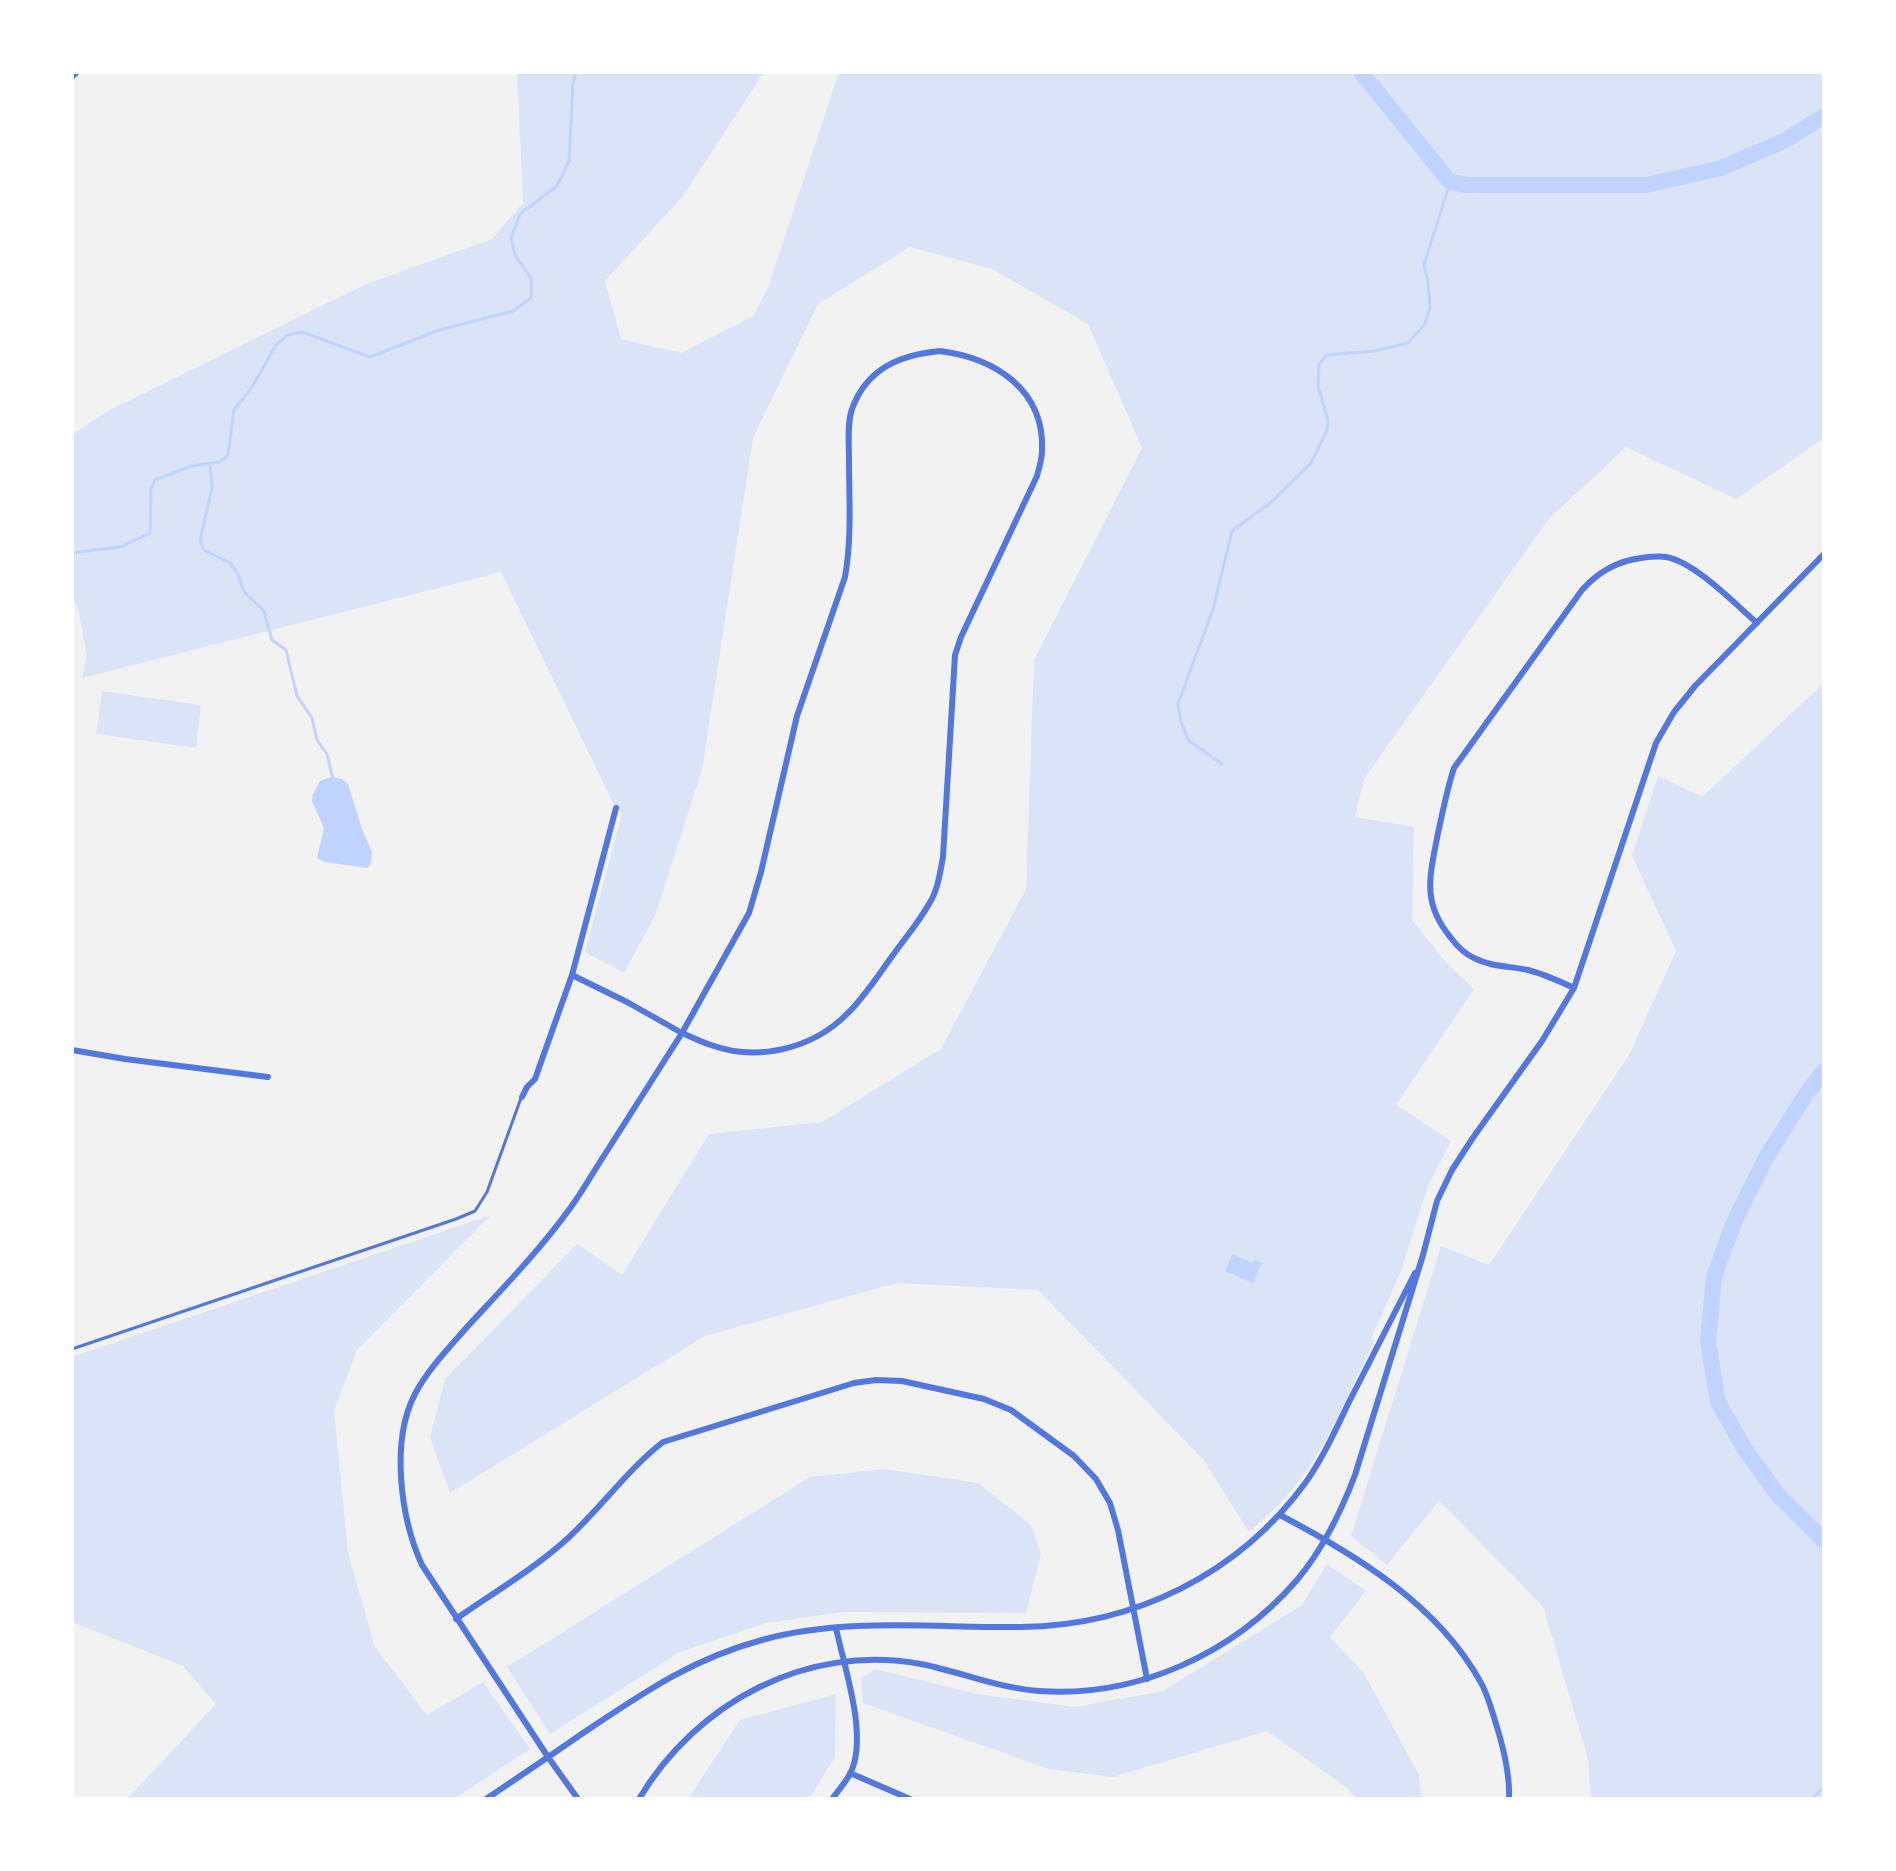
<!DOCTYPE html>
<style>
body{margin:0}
#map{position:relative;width:1896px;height:1871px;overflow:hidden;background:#f2f2f2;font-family:"Source Sans 3",sans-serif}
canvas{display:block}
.frame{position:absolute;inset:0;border:74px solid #fff;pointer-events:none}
</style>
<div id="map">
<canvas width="1896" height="1871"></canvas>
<div class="frame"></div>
</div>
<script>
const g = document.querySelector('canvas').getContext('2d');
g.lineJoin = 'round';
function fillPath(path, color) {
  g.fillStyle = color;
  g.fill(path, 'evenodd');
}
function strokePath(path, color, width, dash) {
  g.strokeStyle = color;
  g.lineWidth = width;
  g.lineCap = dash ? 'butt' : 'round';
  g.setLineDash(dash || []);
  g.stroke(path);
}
fillPath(new Path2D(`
 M517 72H764L683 196 605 281 621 339 681 353 753 316 768 288 839 72H1824V438L1736 499 1626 447 1548 520 1364 779 1355 817 1414 827 1412 920 1443 959 1474 989 1396 1105 1451 1141 1428 1186 1401 1271 1371 1339 1375 1340C1347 1395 1324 1458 1281 1502 1271 1513 1260 1522 1249 1532L1203 1459 1038 1290 897 1283 705 1336 450 1493 430 1437 445 1379 577 1244 622 1275 709 1134 822 1122 941 1049 1026 889 1034 660 1142 448 1088 324 992 269 910 247 818 304 753 438 702 770 655 916 624 973 585 952 622 813 614 805 501 572 82 678 87 656 78 608 72 597V435L106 412 364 285 492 239 523 203Z
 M1824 683V1799H1591L1588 1759 1543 1606 1439 1501 1387 1565 1351 1536 1441 1246 1489 1265 1629 1055 1676 951 1632 856 1658 776 1702 797Z
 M102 691 201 705 196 748 96 734Z
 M491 1215 357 1350 334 1411 348 1553 375 1647 427 1715 483 1682 530 1749 454 1799H127L216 1704 183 1666 72 1622V1357Z
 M885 1469 978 1483 1031 1525 1041 1554 1026 1613 844 1612 766 1623 680 1652 550 1734 507 1667 810 1477Z
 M1327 1564 1366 1591 1330 1637 1364 1673 1419 1775 1421 1799H1357L1347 1788 1267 1731 1113 1777 1049 1769 863 1703 861 1678 875 1669 977 1694 1075 1707 1163 1691 1302 1605Z
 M836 1694 835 1757 809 1799H688L740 1720Z`), '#dbe4f7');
fillPath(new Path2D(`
 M331 777 342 779 348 784 362 829 372 852 371 863 368 868 324 862 317 858 324 828 312 801 313 794 320 781Z
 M1232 1254 1253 1263 1255 1260 1262 1263 1253 1283 1225 1271Z`), '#bfd3fe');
strokePath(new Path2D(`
 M210 463 212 488 200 541 204 550 230 563 238 574 244 592 264 611 272 640 286 650 297 696 312 718 317 740 327 754 333 779
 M72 553 120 547 150 533 151 489 155 480 191 466 220 462 228 455 234 410 252 387 276 345 288 335 302 332 370 357 439 330 513 311 531 298V278L515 255 511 238 520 214 557 186 569 161 573 82 576 72
 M1222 764 1188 740 1181 722 1178 704 1213 609 1232 531 1270 503 1311 463 1327 430 1328 420 1318 386 1319 364 1327 355 1374 351 1408 343 1425 324 1430 307 1428 281 1424 265 1450 182
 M1812 1799 1824 1787`), '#bfd3fe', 3);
strokePath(new Path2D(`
 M1361 72 1450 182 1467 185H1646L1721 168 1786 140 1824 116
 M1824 1071 1806 1094 1767 1156 1735 1220 1714 1276 1708 1342 1718 1402 1744 1448 1778 1495 1824 1541`), '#bfd3fe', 16);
strokePath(new Path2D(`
 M72 1349 456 1219 475 1211 487 1192 521 1098`), '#5277de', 3);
strokePath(new Path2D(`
 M72 77 77 72
 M940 351C994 358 1045 389 1042 451 1042 459 1039 468 1037 476L961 637 955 655 943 857C940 873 938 890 929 904 919 922 905 938 893 955 879 974 865 996 848 1013 813 1049 757 1062 711 1045 701 1042 692 1037 682 1033L749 913 761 872 797 716 845 577C852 538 849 498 849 459 849 443 847 424 852 409 867 368 900 355 940 351Z
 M572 975 627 1002 682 1033C657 1072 632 1111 607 1151 595 1169 584 1189 571 1207 540 1250 503 1288 467 1327 449 1348 428 1369 415 1394 390 1442 401 1519 422 1565L548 1757 578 1799
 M1574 988C1559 981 1544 974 1528 970 1510 966 1491 967 1474 958 1465 954 1457 946 1451 938 1421 902 1430 876 1438 833 1443 811 1447 789 1454 768L1582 590C1598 572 1617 561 1641 558 1649 557 1659 556 1666 557 1695 562 1735 604 1757 623
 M72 1050 125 1059 268 1077
 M522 1097 527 1087 535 1079 572 975 616 808
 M1280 1515C1356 1555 1437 1604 1480 1681 1488 1694 1492 1712 1497 1727 1504 1750 1510 1775 1509 1799
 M456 1619C493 1593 534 1569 567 1539 601 1508 627 1470 663 1442L854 1383 876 1380 902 1381 984 1399 1011 1410 1074 1456 1096 1479 1110 1503 1118 1530 1147 1679
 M850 1773 910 1799
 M486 1799C520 1776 553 1754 586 1731 646 1691 692 1659 762 1640 846 1617 935 1628 1021 1627 1134 1626 1239 1574 1306 1482 1323 1458 1336 1429 1349 1402 1371 1359 1393 1316 1415 1273
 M639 1799C697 1702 807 1643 921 1664 961 1672 998 1688 1039 1691 1137 1698 1233 1654 1297 1580 1323 1549 1341 1512 1355 1475L1423 1255 1437 1201 1452 1170 1472 1139 1542 1041 1574 988 1656 743 1674 712 1695 686 1824 554
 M832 1799C838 1791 845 1783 850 1774 869 1737 844 1667 836 1628`), '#5277de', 6);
</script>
